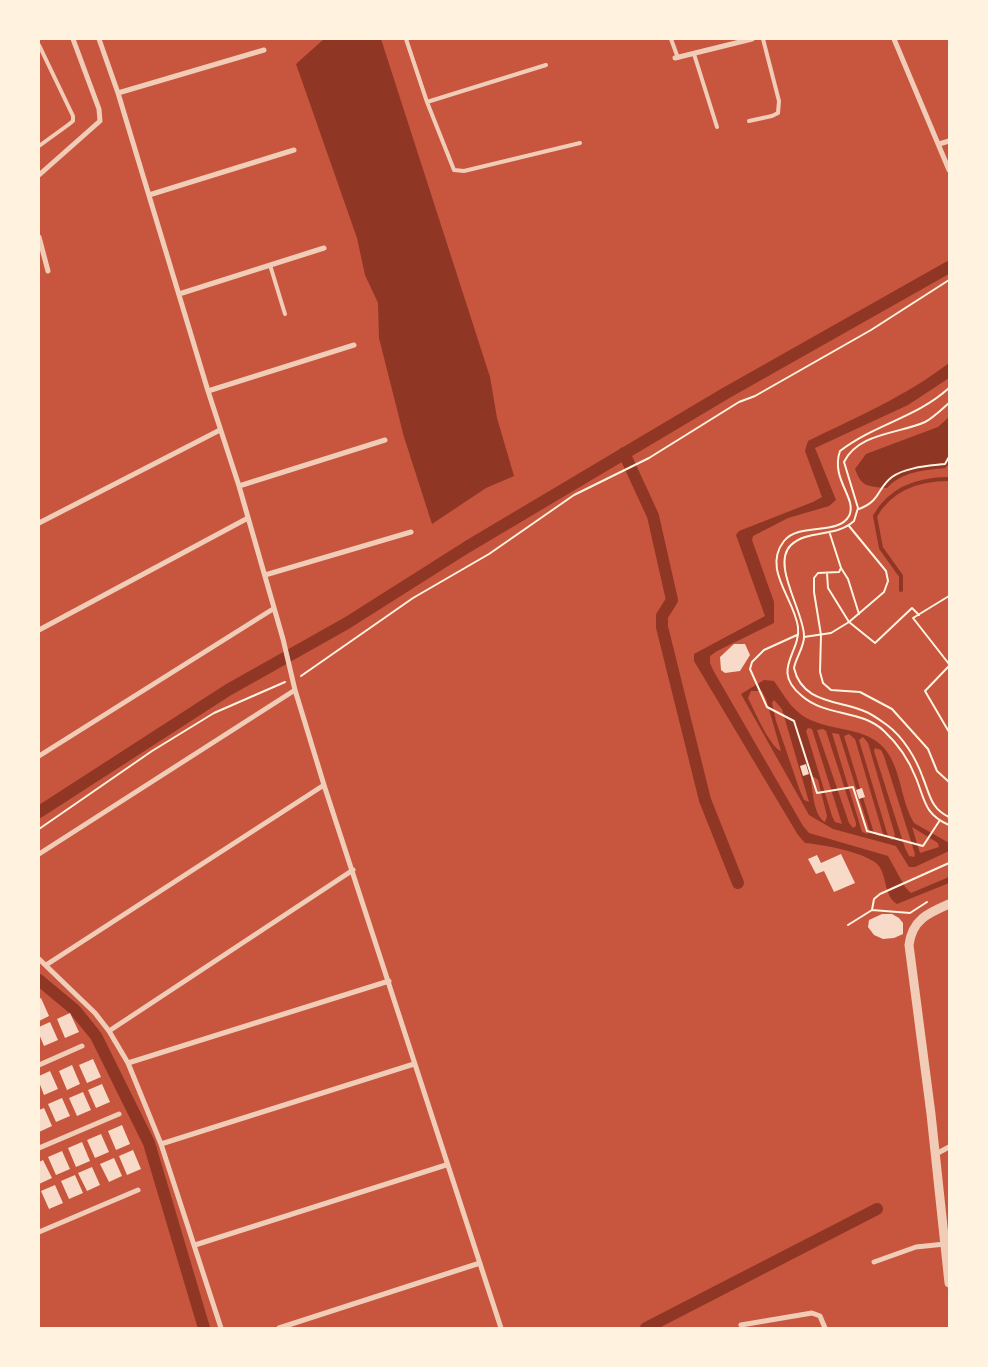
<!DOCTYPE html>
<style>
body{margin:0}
#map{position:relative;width:988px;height:1367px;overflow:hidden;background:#c8553d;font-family:Literata,serif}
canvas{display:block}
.frame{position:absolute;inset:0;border:40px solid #fff3e0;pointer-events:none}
</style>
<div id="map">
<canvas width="988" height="1367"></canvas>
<div class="frame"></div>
</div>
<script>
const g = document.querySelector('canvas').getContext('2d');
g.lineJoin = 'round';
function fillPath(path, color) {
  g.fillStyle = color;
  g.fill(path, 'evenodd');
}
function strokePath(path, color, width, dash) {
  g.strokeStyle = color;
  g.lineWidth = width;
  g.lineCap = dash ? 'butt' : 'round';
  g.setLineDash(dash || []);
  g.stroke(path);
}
fillPath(new Path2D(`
 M324 39H381L490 377 497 418 514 476 486 488 432 524 404 437 379 338 378 303 365 275 357 238 296 64Z
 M949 363V378L908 405 815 448 836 500 829 506 788 518 753 536 752 540 774 602V623L717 651 710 656V663L713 670 803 826 809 833 888 856 905 887 911 893 949 877V883L897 904C884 896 887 877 879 866 869 853 821 844 805 843L798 835 694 661V654L765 616 736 535 739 531 813 502 822 497 805 451 808 441C857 417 906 396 949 363Z
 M949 417V464L945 468C924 470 901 472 887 488 868 486 862 488 855 469L866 454 938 427Z
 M764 680 774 681C786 698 793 713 813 721 837 731 866 728 884 748 902 769 900 800 914 823L949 843V851L915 867H909L896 846 833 829 809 815 741 694ZM751 691H762L766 699 781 751C770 747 754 710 748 698ZM774 700 782 709 809 802 804 800 800 791 776 721 772 703ZM808 728 812 729 842 824 835 822 832 816 806 731ZM823 729 826 731 856 823V826L853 828 849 823 817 730ZM832 733 839 734 869 829 868 834 862 832ZM849 734 855 739 883 834 880 836 876 835 873 830 844 736ZM863 737 868 743 895 835 893 840 890 839 887 833 859 740ZM875 748 881 750 884 756 915 854 914 857 909 856 905 848 874 751ZM814 777 818 780 827 816 825 822C814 816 813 793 811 781V778ZM912 827 938 843 939 847 920 853Z`), '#8f3625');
strokePath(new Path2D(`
 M901 590V576L881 548 875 516C891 488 919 479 949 479`), '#8f3625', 4);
strokePath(new Path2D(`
 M624 453 653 516 672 600 662 616V627L705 800 738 883
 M39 812 228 690 347 623 467 547 726 393 949 267
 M39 980 75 1010 96 1036 149 1143 204 1328
 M646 1328 877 1209`), '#8f3625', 12);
fillPath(new Path2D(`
 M734 644H745L750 655 740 671 725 673 721 670 720 657Z
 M806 764 809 774 803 776 800 766Z
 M862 788 865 797 859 799 856 790Z
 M841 854 855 883 834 892 824 871 816 874 808 859 817 855 821 863Z
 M882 914H892L899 918 903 923V934L894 938 883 939 874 935 868 927 869 920Z
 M41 998 49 1016 39 1021V999Z
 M70 1013 79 1032 65 1038 57 1019Z
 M50 1022 58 1040 44 1046 39 1034V1027Z
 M93 1059 101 1077 87 1083 79 1065Z
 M72 1065 80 1084 67 1090 59 1071Z
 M50 1071 58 1089 44 1095 39 1082V1076Z
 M102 1084 110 1102 96 1108 88 1090Z
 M83 1092 91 1110 77 1116 69 1098Z
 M62 1098 70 1116 56 1122 48 1104Z
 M44 1108 52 1126 39 1132V1110Z
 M122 1125 130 1144 116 1150 108 1131Z
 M101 1134 109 1152 95 1158 87 1140Z
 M82 1142 90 1161 76 1167 68 1148Z
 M133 1150 141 1169 127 1175 119 1156Z
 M62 1151 70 1169 56 1175 48 1157Z
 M114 1158 122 1176 109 1182 100 1164Z
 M43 1160 52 1178 39 1184V1162Z
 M92 1167 100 1185 87 1191 78 1173Z
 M75 1175 83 1193 69 1199 61 1181Z
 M55 1185 63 1203 49 1209 41 1191Z`), '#f7dbc8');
strokePath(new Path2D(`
 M949 388C916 418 875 424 840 451 830 479 858 499 849 516 838 536 799 522 784 541 762 569 794 598 798 627 801 653 770 670 802 696 826 717 861 709 884 731 898 744 909 760 916 778 925 800 924 814 949 825
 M949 403C942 409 933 418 925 422 898 434 858 433 844 462L858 508 854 521C835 538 808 529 791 545 771 564 803 610 804 635 805 646 796 657 794 668 802 703 837 700 864 711 872 714 880 720 887 725 903 737 916 758 923 778 930 795 931 809 949 817
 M859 509C881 501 877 488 892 477 906 467 929 466 945 464L949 457
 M830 534 841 568 839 572 818 573 814 578V592L821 635 820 672 823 683 831 690 860 692 892 709 928 749 937 771 949 782
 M841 568 848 579 859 614
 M827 573 828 588 849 622 875 643 912 608 919 615
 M949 596 913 618 949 664
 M797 635 764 650 752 662 750 669 767 707 794 721 817 793 853 787 867 831 923 846 940 820
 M804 637 831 633 849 622 884 592 888 581 886 571 849 526
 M949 666 925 691 949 732
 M301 676 413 598 489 554 574 495 649 458 739 402 755 396 871 330 949 280
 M39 829 152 751 214 713 285 682
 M872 910 910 913 927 902
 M848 925 872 910 874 899 880 894 949 863`), '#fff3e0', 2);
strokePath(new Path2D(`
 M406 39 427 102 546 65
 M671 39 678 58
 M39 45 73 116V121L68 125 39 146
 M694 54 717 127
 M427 102 454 170 464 171 580 143
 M749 121 772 116 778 113 779 101 763 39
 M270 265 285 314`), '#f1ccb7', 4);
strokePath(new Path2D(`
 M99 39 118 93 208 391 239 486 283 639 295 690 324 785 501 1328
 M894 39 949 170
 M675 58 752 39
 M118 93 264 50
 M939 144 949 141
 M39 175 100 121 99 109 73 39
 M149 195 294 150
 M39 237 48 271
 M179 294 324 248
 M208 391 354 345
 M239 486 385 440
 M39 523 220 430
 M265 575 411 532
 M39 630 248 518
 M39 756 273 609
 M39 854 295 690
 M39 959 95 1013 109 1031 128 1063 161 1144 221 1328
 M46 965 324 785
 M109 1031 353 870
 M128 1063 389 981
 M39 1065 82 1046
 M161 1144 414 1064
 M39 1148 119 1114
 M936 1154 949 1147
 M39 1232 138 1190
 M195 1245 446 1165
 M874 1262 916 1247 945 1244
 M741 1325 812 1313 820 1316 825 1328
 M279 1328 480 1263`), '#f1ccb7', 5);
strokePath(new Path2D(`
 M949 904C928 913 912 920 909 945L931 1114 949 1283`), '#f1ccb7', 9);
</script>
